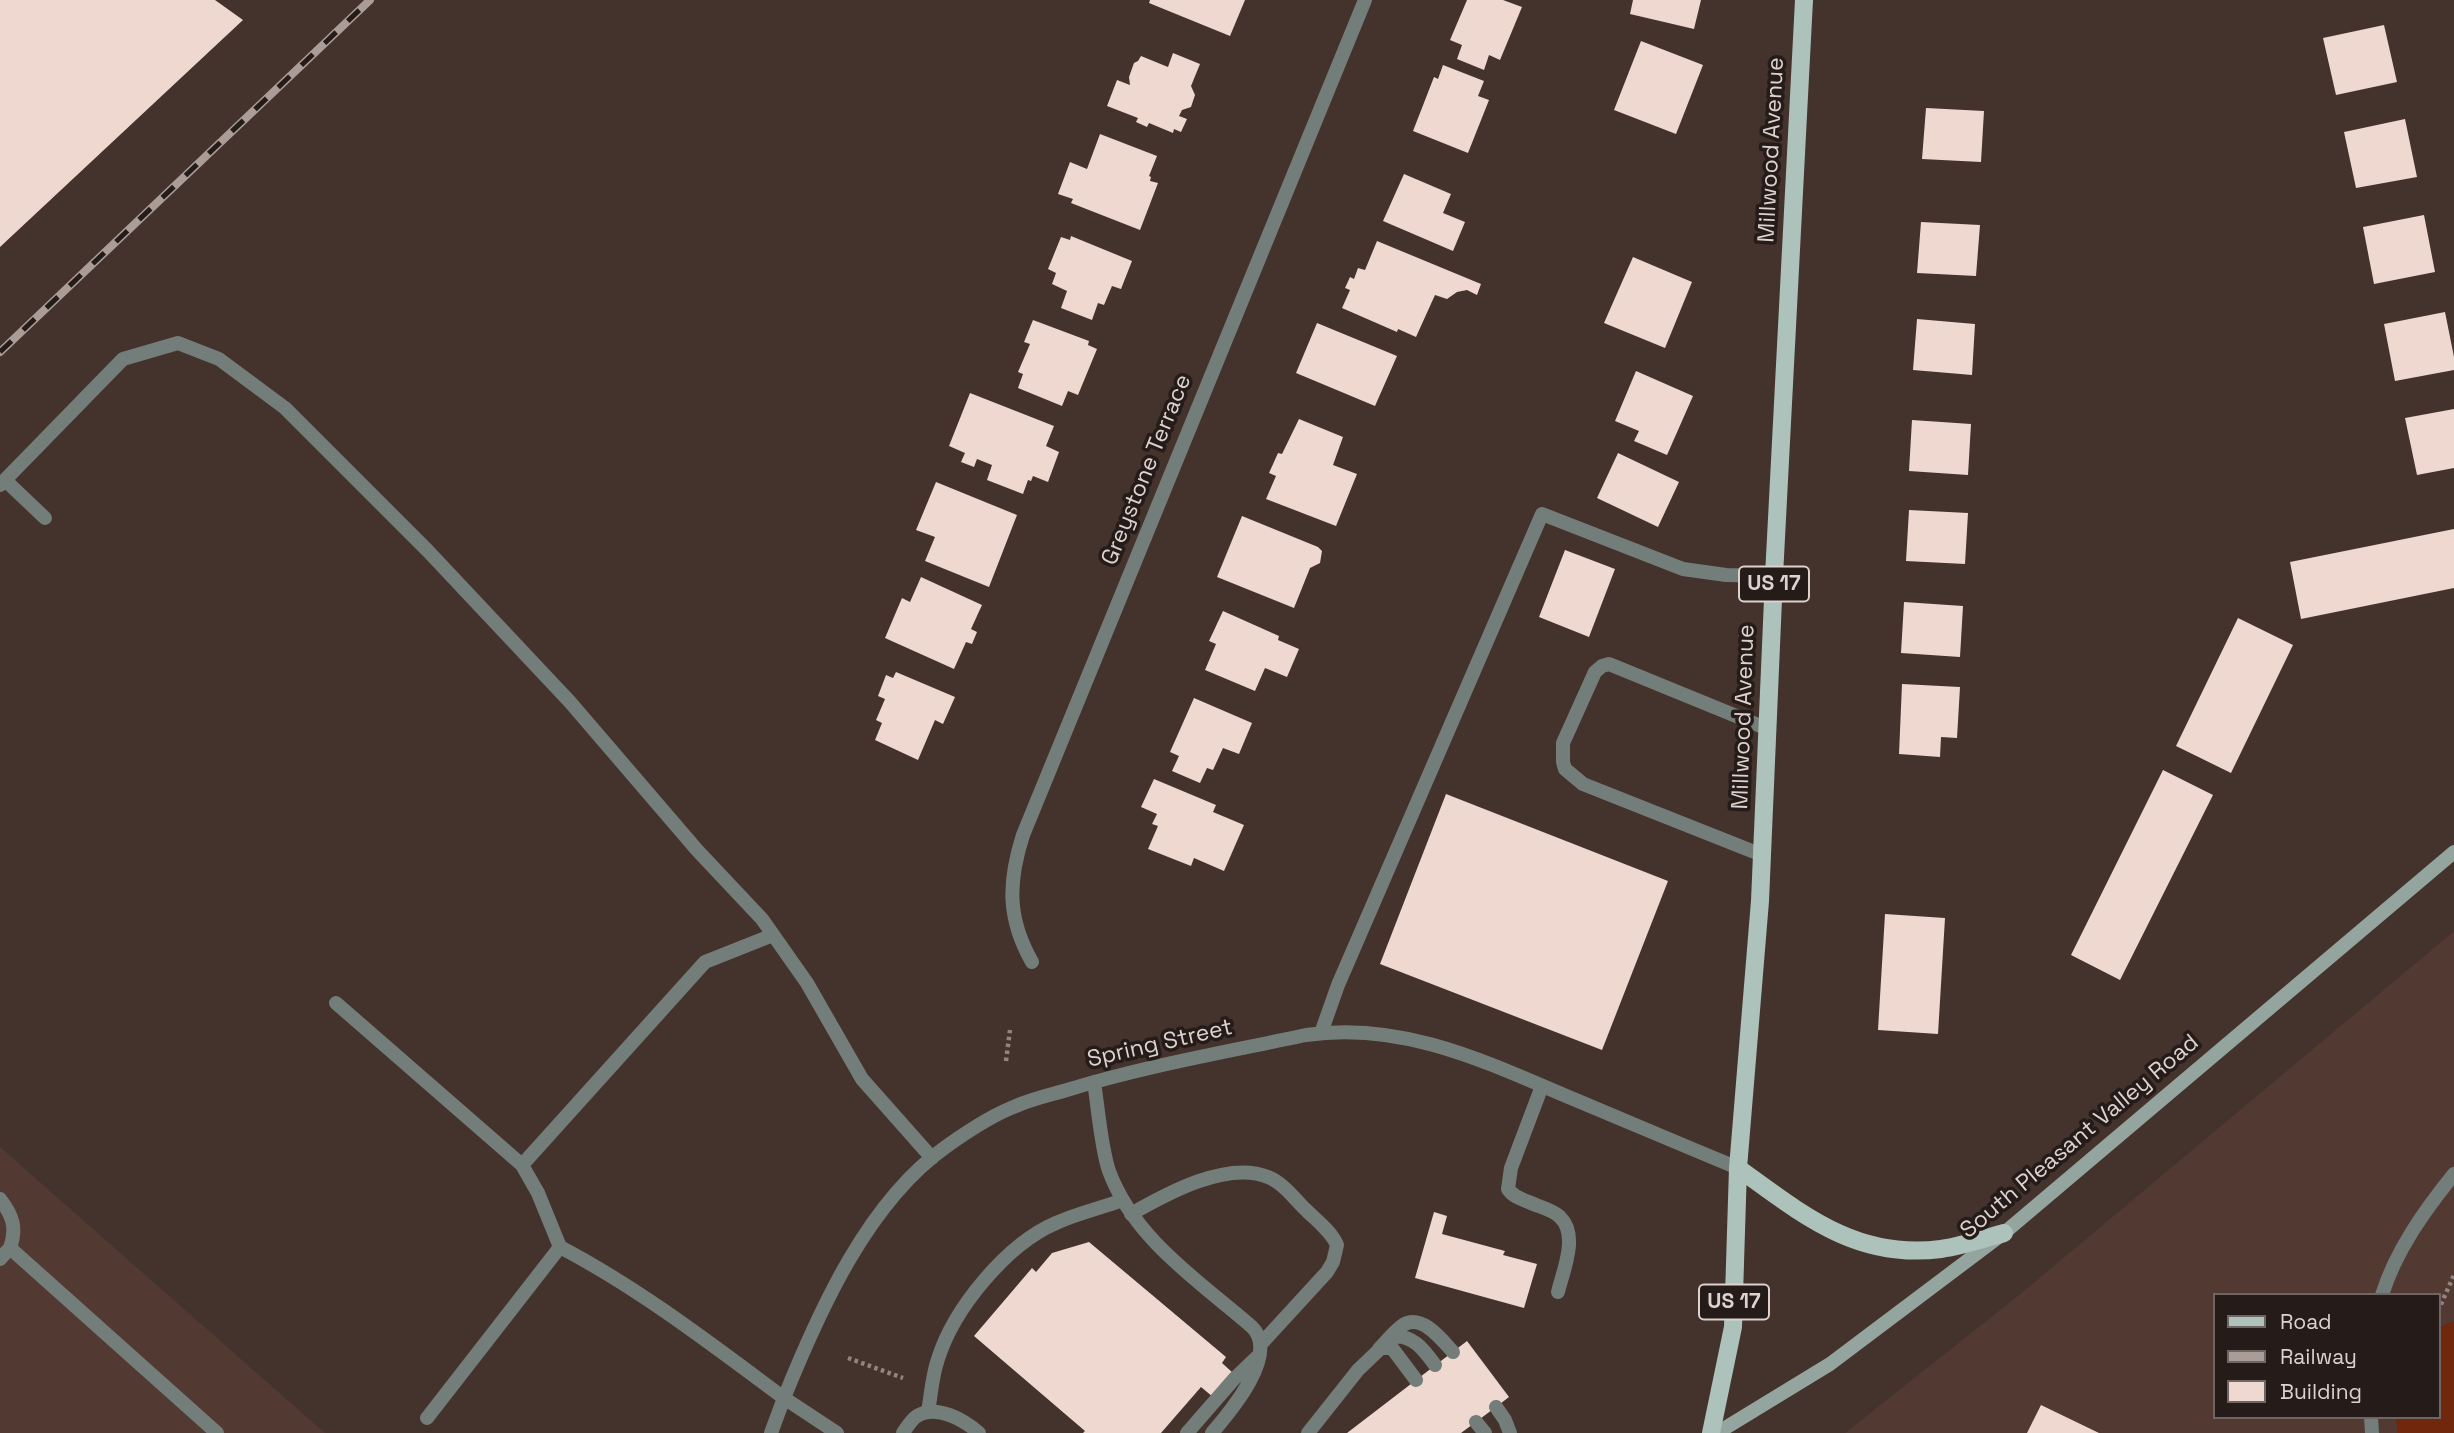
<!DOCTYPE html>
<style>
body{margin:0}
#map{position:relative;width:2454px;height:1433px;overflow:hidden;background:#44322c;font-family:"Space Grotesk",sans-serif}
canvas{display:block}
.legend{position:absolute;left:2213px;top:1293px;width:228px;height:126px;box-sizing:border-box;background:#251c1a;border:2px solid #6f6562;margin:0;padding:9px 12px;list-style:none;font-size:21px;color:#ded2ce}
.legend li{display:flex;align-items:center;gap:14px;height:35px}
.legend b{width:35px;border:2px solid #6f6562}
</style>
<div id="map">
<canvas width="2454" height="1433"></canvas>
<ul class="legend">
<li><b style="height:9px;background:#adc2bb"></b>Road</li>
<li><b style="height:9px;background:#aa9c97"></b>Railway</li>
<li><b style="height:19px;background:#efd8d0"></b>Building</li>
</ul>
</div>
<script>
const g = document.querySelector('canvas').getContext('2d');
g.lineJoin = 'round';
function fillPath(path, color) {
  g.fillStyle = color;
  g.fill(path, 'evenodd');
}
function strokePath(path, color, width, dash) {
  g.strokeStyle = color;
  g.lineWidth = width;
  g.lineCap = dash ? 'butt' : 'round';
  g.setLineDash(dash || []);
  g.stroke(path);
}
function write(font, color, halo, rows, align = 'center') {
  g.font = font + ' "Space Grotesk",sans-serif';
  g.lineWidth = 7;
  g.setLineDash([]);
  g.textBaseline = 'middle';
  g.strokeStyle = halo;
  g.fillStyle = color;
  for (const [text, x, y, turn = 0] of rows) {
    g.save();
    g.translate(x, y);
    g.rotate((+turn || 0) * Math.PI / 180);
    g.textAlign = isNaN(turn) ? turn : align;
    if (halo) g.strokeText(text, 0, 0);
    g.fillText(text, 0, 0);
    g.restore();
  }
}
fillPath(new Path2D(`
 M2454 931V1321L2438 1328V1295H2214V1417H2396L2398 1433H1845L2019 1295Z
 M0 1147 325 1433H0Z`), '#523931');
fillPath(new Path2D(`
 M2454 1321V1433H2398L2396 1417H2438V1328Z`), '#70270c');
fillPath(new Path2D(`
 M0 0H215L243 20 0 247Z
 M1150 0H1245L1230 36 1149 3Z
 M1467 0H1503L1522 7 1500 60 1489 55 1484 70 1457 59 1462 45 1450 40Z
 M1633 0H1701L1694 29 1630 14Z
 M2384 25 2397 82 2336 95 2323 38Z
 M1641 41 1703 65 1676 134 1614 110Z
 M1173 53 1200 64 1191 86 1195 95 1191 107 1182 110 1179 116 1187 119 1181 132 1174 129 1173 133 1149 123 1147 127 1136 122 1138 118 1107 106 1117 80 1130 85 1129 77 1134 63 1138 61 1141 56 1168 67Z
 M1443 65 1484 81 1478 96 1489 100 1468 153 1413 131 1434 77 1438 79Z
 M1926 108 1984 111 1981 162 1922 159Z
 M2405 119 2417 177 2356 188 2344 132Z
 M1100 134 1157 156 1149 176 1151 177 1150 181 1158 183 1140 230 1071 203 1073 199 1058 194 1070 162 1087 169Z
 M1404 174 1451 194 1443 213 1465 222 1453 251 1383 221Z
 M2424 215 2435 272 2374 284 2363 227Z
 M1921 222 1980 225 1976 276 1917 273Z
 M1071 236 1132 261 1121 289 1112 286 1104 305 1098 303 1092 320 1061 308 1067 291 1052 284 1056 273 1048 269 1061 237 1070 240Z
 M1377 241 1481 284 1477 295 1467 290 1457 292 1447 299 1435 295 1416 337 1398 329 1397 332 1342 308 1350 290 1345 288 1350 277 1354 279 1358 268 1365 270Z
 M1633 257 1692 282 1665 348 1604 323Z
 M2445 312 2454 357V370L2395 381 2384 324Z
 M1917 319 1975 324 1972 375 1913 370Z
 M1033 320 1089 341 1088 345 1097 349 1078 395 1068 391 1062 406 1018 388 1023 374 1018 372 1030 344 1024 342Z
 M1317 323 1397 356 1375 406 1296 373Z
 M1636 371 1693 396 1667 455 1634 441 1639 431 1615 421Z
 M970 393 1054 426 1046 446 1059 452 1048 482 1033 476 1031 481 1028 480 1023 494 987 480 992 465 977 459 974 467 961 462 965 453 949 446Z
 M2454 409V468L2417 475 2405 418Z
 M1299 419 1343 437 1333 465 1357 474 1336 526 1266 499 1276 476 1269 473 1278 453 1282 454Z
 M1912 420 1971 424 1968 475 1909 471Z
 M1618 453 1679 482 1658 527 1597 498Z
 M936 482 1017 515 989 587 925 561 935 537 916 530Z
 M1909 510 1968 513 1965 564 1906 561Z
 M1242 516 1318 547 1322 551 1320 563 1310 568 1294 608 1217 577Z
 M2454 529V588L2301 619 2290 562Z
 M1565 550 1615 569 1589 637 1539 617Z
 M921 577 982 605 971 629 977 632 972 644 966 642 954 669 885 638 902 598 910 602Z
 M1904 602 1963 606 1960 657 1901 653Z
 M1223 611 1279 636 1278 640 1299 649 1287 677 1265 668 1255 691 1205 670 1216 644 1209 641Z
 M2238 618 2293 645 2231 773 2176 746Z
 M896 672 955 697 943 724 935 720 918 760 875 740 882 723 876 720 885 699 878 696 886 675 893 678Z
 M1902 684 1960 687 1957 738 1941 737 1940 757 1899 754Z
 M1194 698 1252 723 1239 754 1223 748 1213 770 1207 768 1200 783 1172 771 1179 756 1170 752Z
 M2163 770 2213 795 2120 980 2071 955Z
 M1154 779 1216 805 1213 812 1244 825 1224 871 1194 858 1191 866 1148 849 1158 826 1152 824 1157 814 1141 807Z
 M1446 794 1668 881 1602 1050 1380 964Z
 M1885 914 1945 918 1938 1034 1878 1030Z
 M1434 1212 1447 1216 1442 1234 1505 1251 1503 1255 1537 1264 1524 1308 1415 1278Z
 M1089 1242 1226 1357 1222 1363 1233 1373 1213 1397 1201 1387 1161 1433H1083L1085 1431 974 1336 1032 1268 1036 1272 1052 1253Z
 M1467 1341 1509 1397 1496 1407 1461 1433H1347Z
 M2041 1405 2099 1433H2027Z`), '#efd8d0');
strokePath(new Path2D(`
 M1006 1061 1010 1030
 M2438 1311 2454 1275
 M848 1358 903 1378`), '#93847f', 4.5, [3.5, 3.5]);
strokePath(new Path2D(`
 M5 480 45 518
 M0 485 123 359 178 343 219 359 285 408 428 551 570 702 697 850 762 919 807 983 862 1079 932 1158
 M1762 855 1583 784 1565 769 1563 762V743L1595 672 1602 666 1609 664 1768 729
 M336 1003 522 1165
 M1321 1033 1338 985 1542 514 1683 569 1726 575 1774 576
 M1094 1082C1098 1107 1101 1148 1109 1171 1134 1239 1199 1281 1252 1327 1280 1354 1230 1412 1212 1433
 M1542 1086 1511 1168 1508 1189C1513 1197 1522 1199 1531 1203 1540 1207 1553 1210 1560 1217 1579 1235 1563 1271 1558 1292
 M0 1199C13 1216 17 1228 10 1248
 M1131 1214C1166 1194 1227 1160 1268 1177 1283 1183 1294 1198 1305 1209 1316 1220 1331 1231 1337 1245L1333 1262 1327 1272 1260 1345
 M0 1259 10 1248 217 1433
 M2382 1295C2396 1250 2425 1210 2454 1174
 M1391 1337C1412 1333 1424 1350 1435 1365
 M1379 1349C1386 1342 1394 1331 1403 1325 1422 1313 1442 1340 1453 1352
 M1496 1407 1505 1420 1510 1433
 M928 1412C931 1395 932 1376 938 1359 954 1308 1007 1244 1056 1223 1078 1213 1101 1208 1123 1200
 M2371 1417 2372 1433
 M427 1418 560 1247
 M1476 1422 1485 1433
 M771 1433 784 1398C711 1344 640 1289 560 1247L538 1193 522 1165 705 962 773 935
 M837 1433 784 1398C819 1311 868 1201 947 1146 968 1131 992 1115 1016 1106 1032 1099 1050 1095 1067 1090 1145 1066 1226 1052 1306 1035 1402 1021 1484 1061 1571 1098 1626 1121 1682 1145 1738 1168
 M903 1433C907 1427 911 1420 917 1416 937 1404 964 1420 979 1433
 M1187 1433 1234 1379 1257 1357
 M1308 1433 1358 1370 1381 1348H1392L1416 1380`), '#737d7a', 14);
strokePath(new Path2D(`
 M1032 962C1007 918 1008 882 1023 835L1365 0`), '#737d7a', 14);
strokePath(new Path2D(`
 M1717 1433 1830 1364 2004 1233 2454 852`), '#94a49f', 14);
strokePath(new Path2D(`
 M1738 1168C1802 1214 1856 1260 1941 1249 1962 1246 1983 1239 2004 1233
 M1711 1433 1733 1327 1738 1168 1760 901 1774 576 1804 0`), '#adc2bb', 18);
const rail = new Path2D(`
 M0 352 370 0`);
strokePath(rail, '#aa9c97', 8);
strokePath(rail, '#251c1a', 5, [16]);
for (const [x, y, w] of [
 [1774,584,70],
 [1734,1302,70]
]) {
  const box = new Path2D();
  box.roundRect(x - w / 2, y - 17.5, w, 35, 5);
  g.fillStyle = '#251c1a';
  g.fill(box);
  strokePath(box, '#ded2ce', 2);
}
write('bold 21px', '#ded2ce', null, [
 ["US 17",1774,584],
 ["US 17",1734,1302]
]);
write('23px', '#ded2ce', '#251c1a', [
 ["Millwood Avenue",1772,150,-87],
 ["Greystone Terrace",1147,470,-68],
 ["Millwood Avenue",1744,717,-88],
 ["Spring Street",1160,1044,-13],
 ["South Pleasant Valley Road",2080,1137,-40]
]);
</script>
